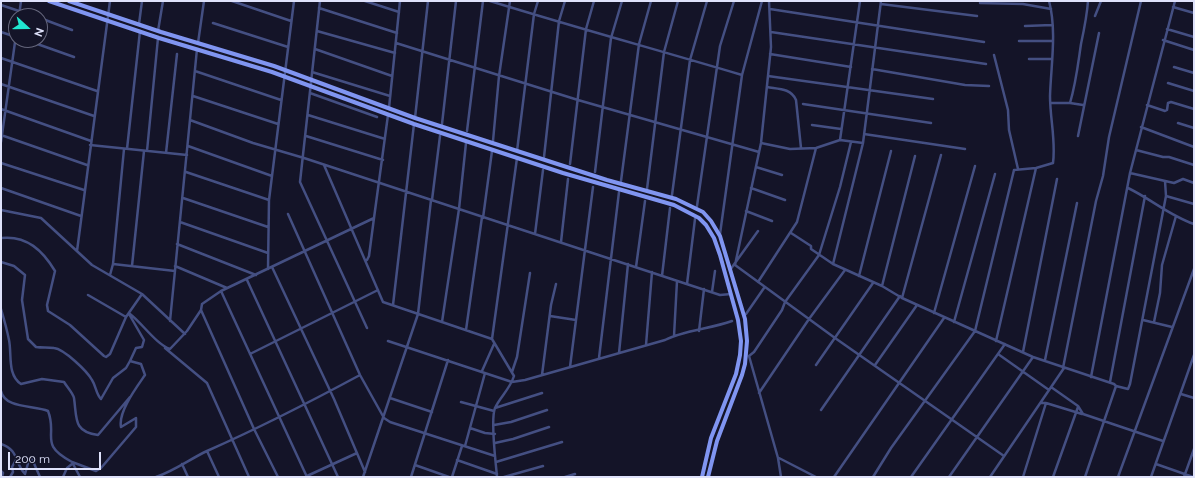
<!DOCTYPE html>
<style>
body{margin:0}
#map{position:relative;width:1195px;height:478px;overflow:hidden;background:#141428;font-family:Raleway,sans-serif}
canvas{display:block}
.frame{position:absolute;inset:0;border:2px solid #dfe2fb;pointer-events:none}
.north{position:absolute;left:8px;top:8px;width:40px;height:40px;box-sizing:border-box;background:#141428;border:1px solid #65667c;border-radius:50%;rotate:111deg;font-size:11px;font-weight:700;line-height:16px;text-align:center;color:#dfe2fb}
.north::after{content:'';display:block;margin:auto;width:14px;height:18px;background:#20e6d0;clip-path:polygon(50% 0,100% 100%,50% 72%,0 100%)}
.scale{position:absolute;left:8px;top:452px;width:93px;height:18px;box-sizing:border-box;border:2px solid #dfe2fb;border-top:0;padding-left:5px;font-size:12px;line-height:14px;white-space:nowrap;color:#dfe2fb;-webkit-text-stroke:3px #141428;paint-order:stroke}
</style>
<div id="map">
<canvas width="1195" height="478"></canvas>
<div class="frame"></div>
<div class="north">N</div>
<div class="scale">200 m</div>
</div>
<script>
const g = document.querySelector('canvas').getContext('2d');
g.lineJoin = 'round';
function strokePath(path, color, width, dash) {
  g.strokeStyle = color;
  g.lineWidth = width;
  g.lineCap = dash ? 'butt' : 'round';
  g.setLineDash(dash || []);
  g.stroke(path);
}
strokePath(new Path2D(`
 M232 1 291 21
 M320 1 300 182 367 328
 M365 1 399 12
 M490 1C574 27 658 50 742 75
 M980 3 1023 4 1051 9
 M881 4 977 16
 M1 5 34 16
 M1173 7 1194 13
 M319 8 397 33
 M770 9 984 42
 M19 16 21 1
 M1095 16 1101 1
 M40 18 72 30
 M213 23 288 47
 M139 24 142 1
 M1025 26 1052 25
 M1167 29 1194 37
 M158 31 163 1
 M317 31 395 53
 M1 32 16 37
 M771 32 986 64
 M26 40 74 57
 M1163 40 1194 50
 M1019 41H1052
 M198 43 204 1
 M396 43 578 100 759 152
 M315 49 392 76
 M770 54 851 67
 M994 55 1008 110 1009 130 1018 169
 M1 58 97 91
 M1029 59H1052
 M1174 67 1194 73
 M872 69 965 85 989 86
 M195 71 281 100
 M312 72 390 96
 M768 76 933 99
 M1168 83 1194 91
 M1 84 94 116
 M767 87C778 89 791 88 796 100L801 148
 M310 93 377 117
 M193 96 278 124
 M1051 103H1070C1076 83 1078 64 1081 44 1084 30 1087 16 1088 1
 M1070 103 1083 105
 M803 104 931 123
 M1147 105 1165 111 1167 110 1168 103 1171 102 1194 109
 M389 108 400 1
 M1 109 91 141
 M308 115 385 139
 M415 118 428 1
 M190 120 253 143 304 158 720 295 731 294
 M1178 123 1194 128
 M442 124 456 1
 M812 125 841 129
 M1141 127 1194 147
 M467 131 483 1
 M864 134 965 149
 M1 135 87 165
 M306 136 383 160
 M1078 136 1099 33
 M840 140 860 1
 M493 141 499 76 510 1
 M1 142 16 35
 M761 143 790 149 816 148 840 140 863 143
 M90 145 187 155
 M188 146 272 176
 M127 149 140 31
 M1136 150 1163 157H1169L1194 165
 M147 151 158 38
 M517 151 534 14 538 1
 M166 153 177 54
 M544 157 559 21 565 1
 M1 163 84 190
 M570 164 586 29 594 1
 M324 165 383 302 492 339
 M756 167 782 175
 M186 172 269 200
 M595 172 611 38 622 1
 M1130 173 1174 183 1183 179 1194 183
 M621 181 639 44 651 1
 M1 188 81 216
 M751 188 785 200
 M1128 188C1151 199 1170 216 1194 224
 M647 189 664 52 678 1
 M672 195 690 60 707 1
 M1166 196 1194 204
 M183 198 268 227
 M432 200 440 136
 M697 206 720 46 734 1
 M1 210 41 218 92 265 142 294 126 317 88 295
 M746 211 772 221
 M288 214 360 375 384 418 390 422 495 456
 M483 218 492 151
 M180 222 268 253
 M791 233 811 246V249L833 264 882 286 902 298 1033 357 1114 384 1116 386 1085 477
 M535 234 543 170
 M720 234 742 75 762 1
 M1 238C27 235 43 251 55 271L47 305 48 311 70 325 104 356 106 357 110 354 126 317
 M561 242 568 179
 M177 244 256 275
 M77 251 110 1
 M367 260 369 256 374 218
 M1 262 14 266 25 275 22 300 28 339 36 347C42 348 48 347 54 348 64 349 87 371 92 380 96 386 96 394 101 399L113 378 126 368 130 361
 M113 264 175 271
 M833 264 863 143 881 1
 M735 265 835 338 1004 456
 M735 265 761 143 771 47 769 1
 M132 266 144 151
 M175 266 227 288
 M272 267 334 399 365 472
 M636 267 645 201
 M268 269 269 200 294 1
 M730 270 758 231
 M110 275 113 264 124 149
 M662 276 670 208
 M859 276 891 151
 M247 280 338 477
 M758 282 797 222 816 148
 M687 284 695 219
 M882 286 915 156
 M221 291 307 477
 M712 292 715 271
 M142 294 185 334
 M902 298 941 155
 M393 305 414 124
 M1 309C4 319 7 330 9 340 12 354 7 375 21 384L42 379 64 382C67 387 73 393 74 398 77 418 73 432 98 435L130 397
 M201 310 254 429 278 477
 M934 313 975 166
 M130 314C142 323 156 344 170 349L187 331 201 310 202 304 221 291 374 218 388 115
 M746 314 764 288
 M550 316 576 320
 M1143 320 1172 327
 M170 321 197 49
 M442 322 459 209 466 143
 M954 322 995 174
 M1154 322 1160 293 1162 265 1176 216
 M466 330 482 217
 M699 331 704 289
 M674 336 677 281
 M388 341 512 382 525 380 665 340C684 330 710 329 732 321
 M996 341 1036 168
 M646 345 652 272
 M165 348 207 383 249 477
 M1023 352 1057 179
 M619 353 628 264
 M250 354 378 290
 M998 354 1049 390
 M749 356 754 352 782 310 785 302 819 255 840 187 851 142
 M749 356 778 458 781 477
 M599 358 619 192
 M1045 360 1077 203
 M816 365 873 283
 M875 365 917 305
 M570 367 593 187
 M1063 368 1096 201 1103 176 1109 137 1141 1
 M482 371 494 344
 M512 372 517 357 530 273
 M542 375 551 305 556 284
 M1091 377 1130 173 1175 1
 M1110 382 1145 196
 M1116 386 1128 389 1130 384 1166 196 1165 181
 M1051 387 1078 406 1083 414 1163 441
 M1 391C5 409 34 405 48 411 58 436 38 444 72 462
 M759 393 809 319 845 270
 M1181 394 1194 398
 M390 398 432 412
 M461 402 494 411
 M1046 403 1082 414
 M495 408 542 393
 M821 410 900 296
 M494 425 511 422 547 410
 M470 428 485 433 495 434
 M495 443 513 439 549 427
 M1 444C19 450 14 462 25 474L29 460 32 459 40 477
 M465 446 485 373
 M207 451 219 477
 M779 458 816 477
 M457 460 497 474
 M496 462 562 442
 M182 464 188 477
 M1156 464 1193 477
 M415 465 449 477
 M1 471 3 473 2 477
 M307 476 357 453
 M10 477 13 472 12 467 17 458
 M63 477 67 468 72 464
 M80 477 72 462 96 471 101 468 136 427V418L121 427C118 412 136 388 145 375L141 364 130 361 136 348 142 347 144 340 129 314
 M156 477C174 471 190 459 207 451 259 428 310 402 360 375
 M363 477 418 314 431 200
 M411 477 448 360
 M452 477 462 446
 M497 477C496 463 490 420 495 408 500 397 510 389 514 376L492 339 517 158
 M504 477 543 466
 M565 477 575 474
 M834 477 944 318
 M873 477 891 448 975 331 1014 170 1036 168 1053 163C1056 141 1050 119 1050 96 1051 65 1057 31 1049 1
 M911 477 1005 344
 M949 477 1033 357
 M990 477 1064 368
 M1023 477 1046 403H1041
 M1053 477 1078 407
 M1118 477 1194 269
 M1151 477 1194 355
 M1184 477 1194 449`), '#444f82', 2.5);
strokePath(new Path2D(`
 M49 1 159 38 272 72 414 124 563 173 674 205 699 218 706 225 714 238 720 255 738 320 741 341 740 355 736 374 711 438 702 477
 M69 1 161 32 274 66 415 118 607 180 676 199 703 212 711 221 720 236 745 319 747 341 745 364 742 375 717 441 708 477`), '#8095f1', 4);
</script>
